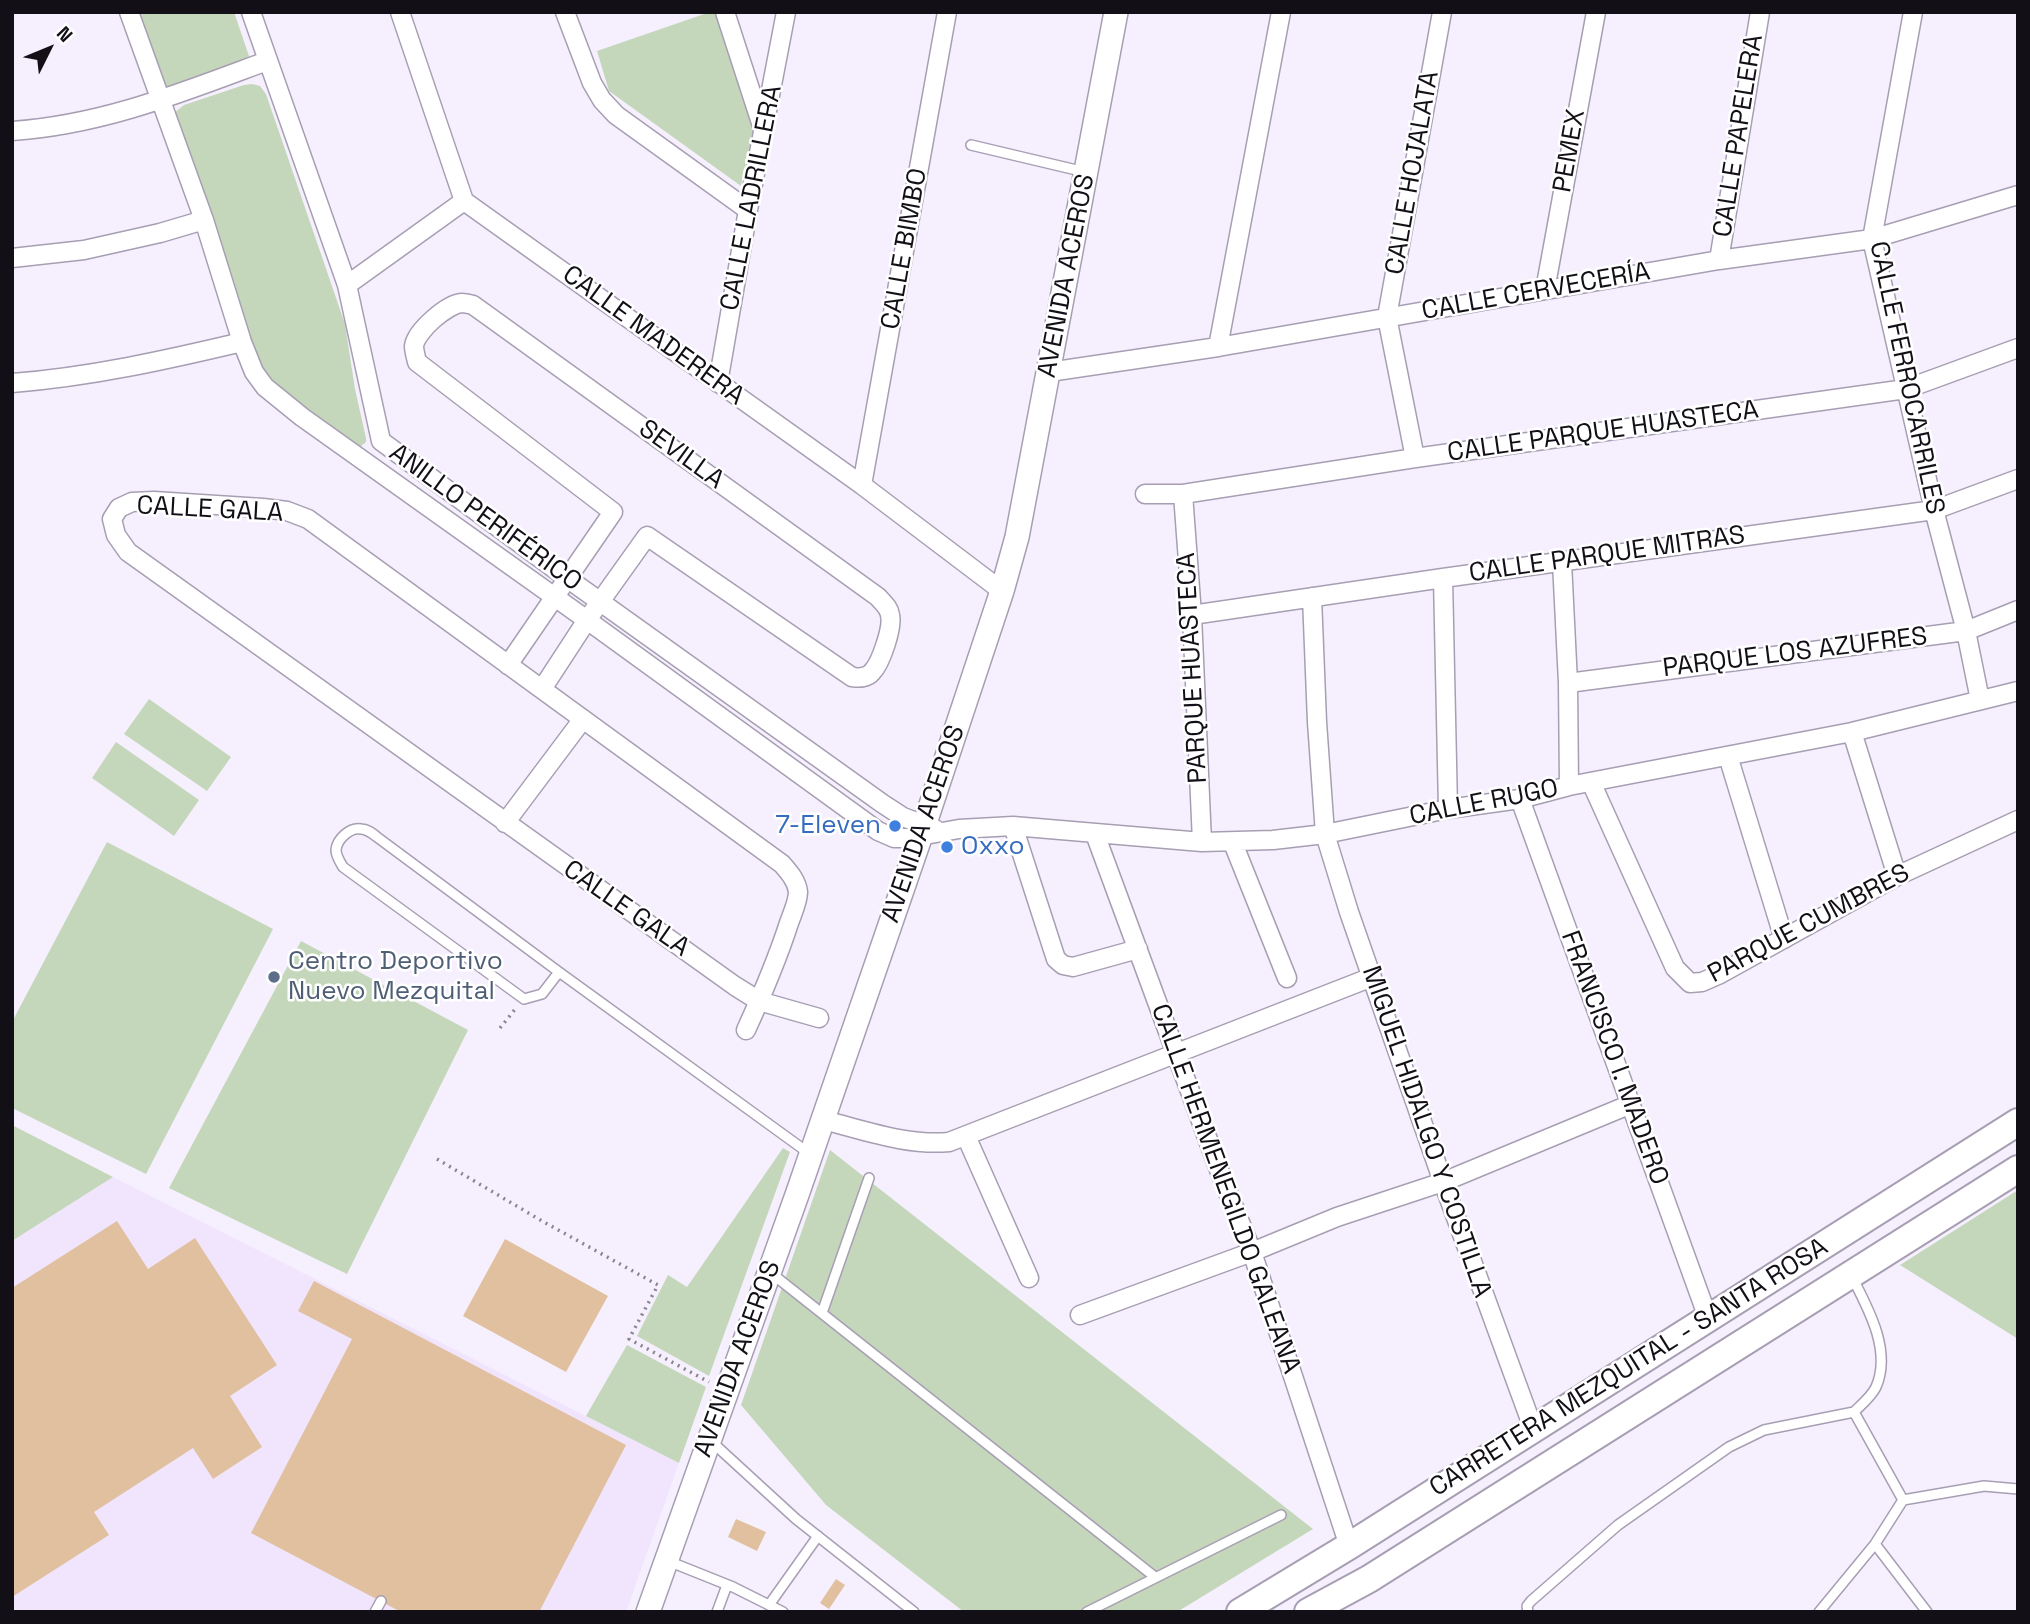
<!DOCTYPE html>
<meta charset="utf-8">
<style>
body{margin:0}
#map{position:relative;width:2030px;height:1624px;overflow:hidden;background:#f6f0fe;font-family:"Space Grotesk",sans-serif}
canvas{display:block}
.frame{position:absolute;inset:0;border:14px solid #130f17;pointer-events:none}
.north{position:absolute;left:14px;top:14px;width:70px;height:70px;-webkit-text-stroke:5px #fff;paint-order:stroke;rotate:47deg;font-size:19px;font-weight:700;line-height:28px;text-align:center;color:#130f17}
.north::after{content:'';display:block;margin:auto;width:24px;height:32px;background:#130f17;clip-path:polygon(50% 0,100% 100%,50% 72%,0 100%)}
</style>
<div id="map">
<canvas width="2030" height="1624"></canvas>
<div class="frame"></div>
<div class="north">N</div>
</div>
<script>
const g = document.querySelector('canvas').getContext('2d');
g.lineJoin = 'round';
function fillPath(path, color) {
  g.fillStyle = color;
  g.fill(path, 'evenodd');
}
function strokePath(path, color, width, dash) {
  g.strokeStyle = color;
  g.lineWidth = width;
  g.lineCap = dash ? 'butt' : 'round';
  g.setLineDash(dash || []);
  g.stroke(path);
}
function write(font, color, halo, rows, align = 'center') {
  g.font = font + ' "Space Grotesk",sans-serif';
  g.lineWidth = 5;
  g.setLineDash([]);
  g.textBaseline = 'middle';
  g.strokeStyle = halo;
  g.fillStyle = color;
  for (const [text, x, y, turn = 0] of rows) {
    g.save();
    g.translate(x, y);
    g.rotate((+turn || 0) * Math.PI / 180);
    g.textAlign = isNaN(turn) ? turn : align;
    if (halo) g.strokeText(text, 0, 0);
    g.fillText(text, 0, 0);
    g.restore();
  }
}
fillPath(new Path2D(`
 M113 1177 679 1463 626 1612H12V1241Z`), '#f0e5fd');
fillPath(new Path2D(`
 M134 12H234L250 59 162 90Z
 M710 12H716L754 126 741 186 609 91 597 51Z
 M252 84 260 86 266 94 345 324 355 389 366 438V442L360 447 352 445 260 373 174 113 184 105 244 85Z
 M149 699 231 757 207 791 124 734Z
 M116 742 199 800 174 836 92 778Z
 M107 842 273 929 146 1174 12 1108V1022Z
 M301 941 468 1030 347 1274 169 1188Z
 M12 1125 113 1177 12 1241Z
 M783 1148 790 1152 709 1376 637 1336 668 1275 687 1287Z
 M830 1150 1313 1529 1177 1612H964L826 1505 741 1405Z
 M2018 1190V1339L1900 1265Z
 M627 1345 706 1387 679 1463 586 1416Z`), '#c4d7bb');
fillPath(new Path2D(`
 M117 1221 148 1269 195 1238 277 1365 230 1396 262 1447 213 1479 193 1448 94 1512 109 1535 12 1597V1288Z
 M505 1239 608 1296 566 1372 463 1316Z
 M314 1281 626 1445 539 1612H401L251 1533 352 1339 298 1311Z
 M736 1519 766 1532 757 1551 728 1537Z
 M836 1579 845 1585 829 1609 820 1603Z`), '#e1c09f');
const service = new Path2D(`
 M971 145 1085 172
 M559 972 542 994 524 999 343 867C340 862 336 856 336 850 337 839 350 827 361 829 367 829 372 833 377 837L559 972 810 1154
 M771 1273 1155 1577
 M1852 1277C1868 1308 1892 1351 1876 1387 1872 1396 1861 1405 1854 1412L1903 1500
 M822 1313 869 1178
 M712 1442 796 1519 914 1612
 M1875 1544 1927 1612
 M668 1561 733 1587 783 1612
 M769 1605 818 1536
 M375 1612 381 1601
 M717 1612 727 1585
 M1087 1612 1281 1515
 M1528 1612 1527 1606 1531 1601 1618 1525 1729 1447 1764 1430 1854 1412
 M1819 1612 1875 1544 1903 1500 1984 1486 2018 1489`);
const minor = new Path2D(`
 M129 12 204 220 242 342 254 372 265 387 302 417 587 620 878 831 894 838H908L959 829 1013 826 1202 842 1273 840 1325 834 1448 809 1520 799 1569 786 1852 732 2018 691
 M251 12 347 285 381 441 567 578 883 804 903 817 935 829
 M400 12 464 201 862 485 1002 591
 M565 12 592 83 602 100 616 115 748 210
 M725 12 763 129
 M1913 12 1872 239 1934 510 1966 631 1980 700
 M12 131C103 125 183 92 267 61
 M12 258 84 250 160 233 204 220
 M1719 260 1760 12
 M347 285 464 201
 M1545 290 1596 12
 M1218 347 1281 12
 M1049 372 1218 347 1719 260 1872 239 2018 195
 M12 383C90 377 166 360 242 342
 M718 383 748 210 786 12
 M1415 458 1387 317 1442 12
 M862 485 947 12
 M1145 494H1183L1415 458 1906 389 2018 348
 M1183 494 1192 615 1202 842
 M1562 562 1568 683 1569 786
 M1443 578 1448 809
 M1312 597 1317 722 1325 834 1349 912 1443 1182 1533 1428
 M1192 615 1443 578 1934 510 2018 479
 M508 665 613 512 417 362C416 357 414 351 414 346 416 331 447 304 462 303 465 303 469 304 473 305L878 597C883 603 889 607 890 615 893 627 881 663 872 672 867 678 860 678 852 677L647 536 587 620 542 689
 M1568 683 1966 631 2018 610
 M1852 732 1897 876
 M1728 756 1784 939
 M1591 782 1675 968 1690 983 1702 982 1718 975 1897 876 2018 820
 M1520 799 1708 1318
 M505 823 583 719
 M1013 826 1056 959 1063 965 1073 967 1138 949
 M1095 834 1221 1175 1252 1252 1349 1546
 M1233 843 1287 978
 M746 1030C762 995 777 960 789 923 792 914 798 902 798 892 797 881 789 872 782 864L308 519 287 511 263 508 154 501 132 502 119 508 112 519 116 535 128 552 735 986 759 1001 819 1018
 M823 1120C864 1130 907 1146 949 1142L1372 977
 M966 1136 1029 1278
 M1080 1315 1252 1252 1337 1217 1443 1182 1631 1104`);
const tertiary = new Path2D(`
 M648 1612 798 1192 921 835 1002 591 1017 537 1116 12`);
const secondary = new Path2D(`
 M1240 1612 1349 1546 2018 1122
 M1308 1612 1369 1579 2018 1169`);
strokePath(service, '#a79eb3', 12);
strokePath(minor, '#a79eb3', 21);
strokePath(tertiary, '#a79eb3', 26);
strokePath(secondary, '#a79eb3', 30);
strokePath(new Path2D(`
 M500 1028 516 1008
 M437 1159 542 1221 658 1285 629 1339 709 1382`), '#89848f', 3.5, [2, 5]);
strokePath(service, '#fff', 9);
strokePath(minor, '#fff', 18);
strokePath(tertiary, '#fff', 23);
strokePath(secondary, '#fff', 26);
for (const [x, y, r, color] of [
 [895,826,7,"#3f7fe0"],
 [947,847,7,"#3f7fe0"],
 [274,977,7,"#5c6f8a"]
]) {
  const dot = new Path2D();
  dot.arc(x, y, r, 0, 2 * Math.PI);
  g.fillStyle = color;
  g.fill(dot);
  strokePath(dot, '#fff', 2.5);
}
write('26px', '#130f17', '#fff', [
 ["CALLE PAPELERA",1739,136,-81],
 ["PEMEX",1570,151,-80],
 ["CALLE HOJALATA",1413,173,-80],
 ["CALLE LADRILLERA",752,198,-79],
 ["CALLE BIMBO",905,249,-80],
 ["AVENIDA ACEROS",1067,276,-79],
 ["CALLE CERVECERÍA",1536,292,-10],
 ["CALLE MADERERA",653,336,36],
 ["CALLE FERROCARRILES",1906,378,78],
 ["CALLE PARQUE HUASTECA",1603,432,-8],
 ["SEVILLA",681,455,36],
 ["CALLE GALA",210,510,3],
 ["ANILLO PERIFÉRICO",485,518,36],
 ["CALLE PARQUE MITRAS",1607,555,-8],
 ["PARQUE LOS AZUFRES",1795,653,-7],
 ["PARQUE HUASTECA",1193,668,-93],
 ["CALLE RUGO",1484,803,-11],
 ["AVENIDA ACEROS",924,824,-71],
 ["CALLE GALA",626,909,35],
 ["PARQUE CUMBRES",1809,924,-28],
 ["FRANCISCO I. MADERO",1614,1058,70],
 ["MIGUEL HIDALGO Y COSTILLA",1426,1132,71],
 ["CALLE HERMENEGILDO GALEANA",1225,1189,70],
 ["AVENIDA ACEROS",738,1359,-70],
 ["CARRETERA MEZQUITAL - SANTA ROSA",1629,1368,-32]
]);
write('26px', '#366cbe', '#fff', [
 ["7-Eleven",881,826],
 ["Oxxo",961,847,"left"]
], 'right');
write('26px', '#4e5e75', '#fff', [
 ["Centro Deportivo",288,962],
 ["Nuevo Mezquital",288,992]
], 'left');
</script>
